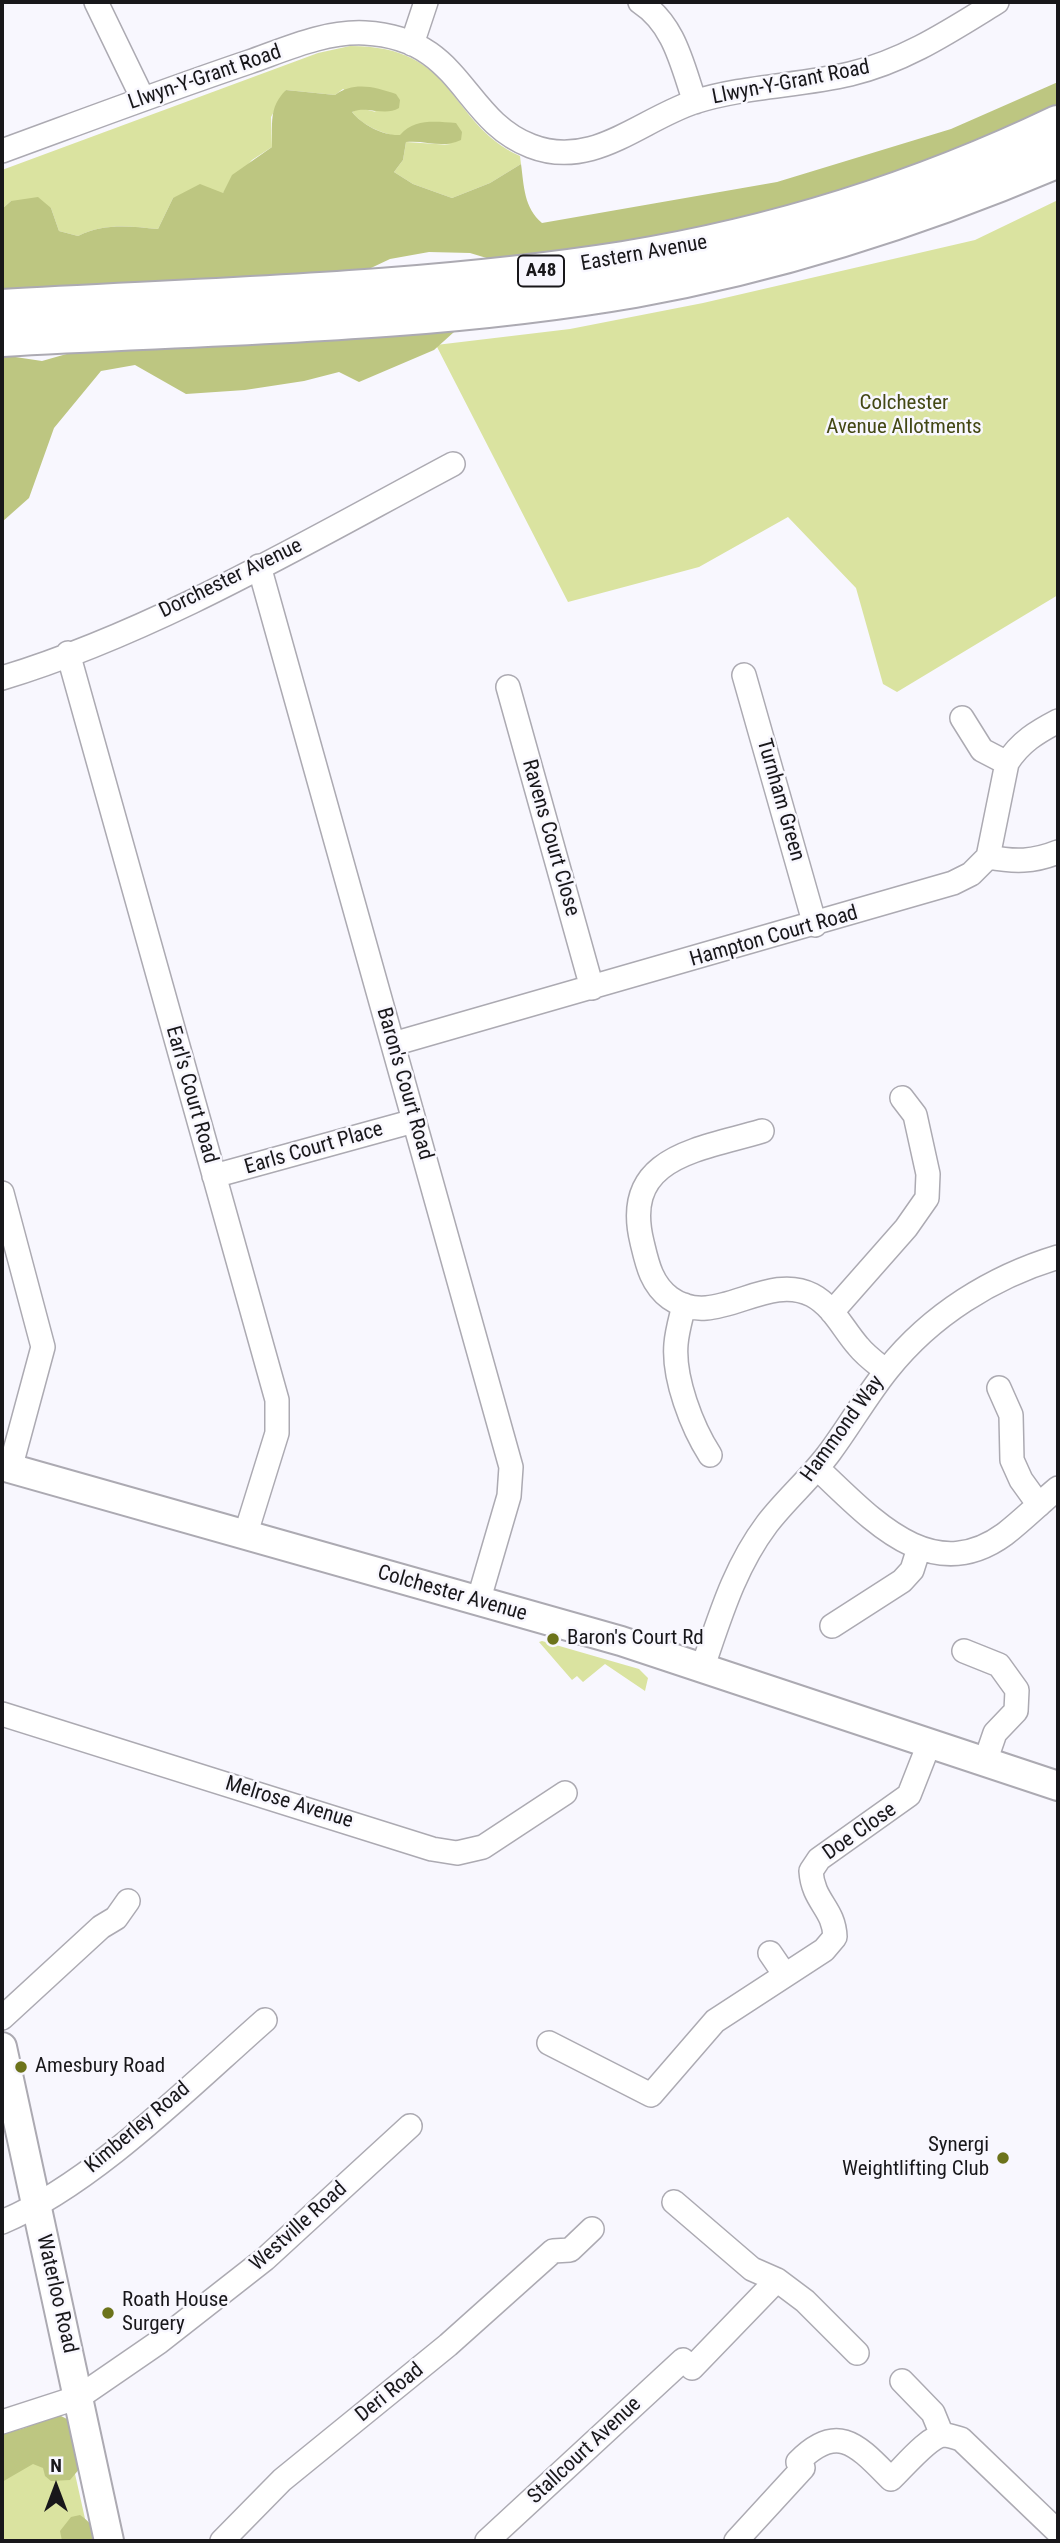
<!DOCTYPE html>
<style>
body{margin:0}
#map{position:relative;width:1060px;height:2543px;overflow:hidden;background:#f8f7fe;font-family:"Roboto Condensed",sans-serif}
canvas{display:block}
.frame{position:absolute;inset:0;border:4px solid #18171a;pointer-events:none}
.north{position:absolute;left:21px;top:2452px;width:70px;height:70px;-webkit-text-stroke:5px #f8f7fe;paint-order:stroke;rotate:0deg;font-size:19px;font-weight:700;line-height:28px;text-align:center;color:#18171a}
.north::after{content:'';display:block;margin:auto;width:24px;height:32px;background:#18171a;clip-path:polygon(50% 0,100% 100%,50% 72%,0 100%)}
</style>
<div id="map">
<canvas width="1060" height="2543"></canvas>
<div class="frame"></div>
<div class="north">N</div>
</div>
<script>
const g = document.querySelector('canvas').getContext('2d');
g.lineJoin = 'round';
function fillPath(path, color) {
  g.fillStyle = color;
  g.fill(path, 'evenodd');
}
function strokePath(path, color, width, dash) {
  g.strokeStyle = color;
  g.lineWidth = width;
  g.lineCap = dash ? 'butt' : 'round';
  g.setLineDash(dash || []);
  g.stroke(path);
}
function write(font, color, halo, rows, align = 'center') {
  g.font = font + ' "Roboto Condensed",sans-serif';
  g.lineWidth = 5;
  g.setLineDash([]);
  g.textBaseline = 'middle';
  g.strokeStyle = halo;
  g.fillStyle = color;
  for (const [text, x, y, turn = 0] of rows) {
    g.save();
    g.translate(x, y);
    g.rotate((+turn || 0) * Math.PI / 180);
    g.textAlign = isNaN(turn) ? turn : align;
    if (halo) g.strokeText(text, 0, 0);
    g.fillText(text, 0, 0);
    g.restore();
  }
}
fillPath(new Path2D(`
 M350 46C459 46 446 122 520 156L521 164 490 183 452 198 413 184 394 172 403 160 406 142 451 145C419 139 373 139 352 112L360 108 376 112 343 89 335 95 286 90 271 117 272 147 252 160 223 193 173 198 158 229C130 226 103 223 78 236L59 231 51 208 11 201 2 209V170L318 53Z
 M1058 200V595L897 692 883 684 856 588 788 517 699 567 568 602 436 345 570 329 703 303 975 240Z
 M542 1641 639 1669 648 1678 645 1691 605 1664 583 1682 577 1676 572 1680 539 1642Z
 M2 2439 69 2447 90 2541H2Z`), '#dae3a0');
fillPath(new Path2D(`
 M1058 82V110L825 199 605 251 490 259 470 253 429 252 390 259 354 276 2 297V209L11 201 38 197 51 208 59 231 78 236C103 223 130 226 158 229L173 198 200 184 223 193 232 175 272 147C273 124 268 108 286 90L335 95C354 81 375 87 396 94L400 100 399 108C384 117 367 105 352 112 362 125 384 136 400 135 415 118 436 122 456 123L462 132 461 140C441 149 427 140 406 142L403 160 394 172 413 184 452 198 490 183 521 164C524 186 524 208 542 223L777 182 951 129Z
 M447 329 454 332 434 350 359 382 339 372 304 381 245 390 186 394 135 365 101 371 54 428 29 498 2 522V355L42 361 70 353 136 348Z
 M59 2415 71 2421 81 2467 70 2480 51 2481 45 2476 43 2468 33 2464 2 2482V2431C34 2432 33 2417 59 2415Z
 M80 2515C90 2522 96 2528 96 2541H62L60 2531 71 2517Z`), '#bdc681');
const minor = new Path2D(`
 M96 2 143 99
 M640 2C675 25 682 65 695 102
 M412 44 426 2
 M2 151C84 121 166 90 249 62 286 49 325 31 365 33 463 38 461 119 531 146 592 170 640 120 694 102 744 86 799 86 850 74 905 61 950 31 997 2
 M259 566 511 1467 509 1496 478 1602
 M68 653 277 1400V1433L245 1536
 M744 675 815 925
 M2 678C157 631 310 540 453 464
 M508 687 592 988
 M962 718 982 750 1007 763
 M988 857C1015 862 1033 862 1058 852
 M393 1044 953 883 971 874 988 857 1007 763C1020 742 1037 732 1058 721
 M762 1131C699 1150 621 1156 642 1242 647 1263 651 1284 670 1298 715 1331 765 1271 812 1295 833 1306 843 1329 858 1346 866 1356 876 1363 886 1371
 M214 1176 414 1121
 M2 1193 43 1347 10 1469
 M684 1305C681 1318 677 1331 676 1344 673 1378 692 1427 710 1455
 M832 1312 906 1228 927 1198 928 1174 915 1115 902 1098
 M999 1388 1011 1415 1012 1460 1021 1480 1039 1505
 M817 1468C869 1516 930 1589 1005 1534 1023 1520 1040 1503 1058 1488
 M832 1626 902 1581 912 1570 919 1548
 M964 1651 999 1665 1017 1690 1016 1711 995 1733 985 1762
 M702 1669C720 1617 734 1568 767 1524 786 1499 811 1478 830 1452 850 1425 867 1395 888 1369 931 1315 992 1277 1058 1257
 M2 1714 432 1849 457 1853 483 1847 565 1793
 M770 1953 785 1975
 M2 2018 101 1927 116 1918 128 1901
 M549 2043 651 2095 715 2021 824 1950 835 1937C834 1908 813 1902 811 1871L819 1859 909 1795 929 1744
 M674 2202 752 2269 777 2280 805 2301 857 2353
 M2 2222C92 2185 191 2085 265 2020
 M692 2368 777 2280
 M902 2381 933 2413 942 2435
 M2 2422 79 2397 159 2342 265 2259 410 2126
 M798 2462C838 2421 858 2446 891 2479 903 2468 929 2436 944 2435 950 2435 956 2438 961 2439L1058 2532
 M222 2541 282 2480 448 2345 553 2251 570 2250 592 2229
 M487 2541 683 2360
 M736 2541 803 2468`);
const tertiary = new Path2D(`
 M2 1466 621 1641 1058 1786
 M2 2047 109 2541`);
const trunk = new Path2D(`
 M2 309C209 297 419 293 624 261 773 237 922 190 1058 125
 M2 337C212 325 426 324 634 288 780 262 922 216 1058 158`);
strokePath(minor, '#acaab2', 26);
strokePath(tertiary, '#acaab2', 32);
strokePath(trunk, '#acaab2', 42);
strokePath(minor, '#fff', 23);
strokePath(tertiary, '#fff', 28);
strokePath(trunk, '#fff', 38);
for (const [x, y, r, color] of [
 [553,1639,7,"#6c731b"],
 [21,2067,7,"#6c731b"],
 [1003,2158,7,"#6c731b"],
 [108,2313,7,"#6c731b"]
]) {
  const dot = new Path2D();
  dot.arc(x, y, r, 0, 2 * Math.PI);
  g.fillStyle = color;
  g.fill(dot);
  strokePath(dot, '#f8f7fe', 2.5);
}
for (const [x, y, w] of [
 [541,271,46]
]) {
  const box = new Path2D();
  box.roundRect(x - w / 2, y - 15.5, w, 31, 5);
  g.fillStyle = '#f8f7fe';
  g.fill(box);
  strokePath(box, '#18171a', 2);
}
write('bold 19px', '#18171a', null, [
 ["A48",541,271]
]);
write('21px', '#18171a', '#f8f7fe', [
 ["Llwyn-Y-Grant Road",205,78,-19],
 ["Llwyn-Y-Grant Road",791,83,-11],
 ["Eastern Avenue",644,254,-10],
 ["Dorchester Avenue",231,579,-26],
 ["Turnham Green",780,800,74],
 ["Ravens Court Close",550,838,74],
 ["Hampton Court Road",774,937,-16],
 ["Baron's Court Road",404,1084,74],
 ["Earl's Court Road",191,1095,74],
 ["Earls Court Place",314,1149,-16],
 ["Hammond Way",843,1429,-54],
 ["Colchester Avenue",452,1594,16],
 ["Melrose Avenue",289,1803,17],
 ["Doe Close",860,1832,-35],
 ["Kimberley Road",138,2128,-40],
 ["Westville Road",299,2227,-42],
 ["Waterloo Road",56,2294,77],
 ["Deri Road",390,2393,-39],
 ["Stallcourt Avenue",585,2451,-43]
]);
write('21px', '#434814', '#f8f7fe', [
 ["Colchester",904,404],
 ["Avenue Allotments",904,428]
]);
write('21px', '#18171a', '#f8f7fe', [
 ["Baron's Court Rd",567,1639],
 ["Amesbury Road",35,2067],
 ["Synergi",989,2146,"right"],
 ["Weightlifting Club",989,2170,"right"],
 ["Roath House",122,2301],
 ["Surgery",122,2325]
], 'left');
</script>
